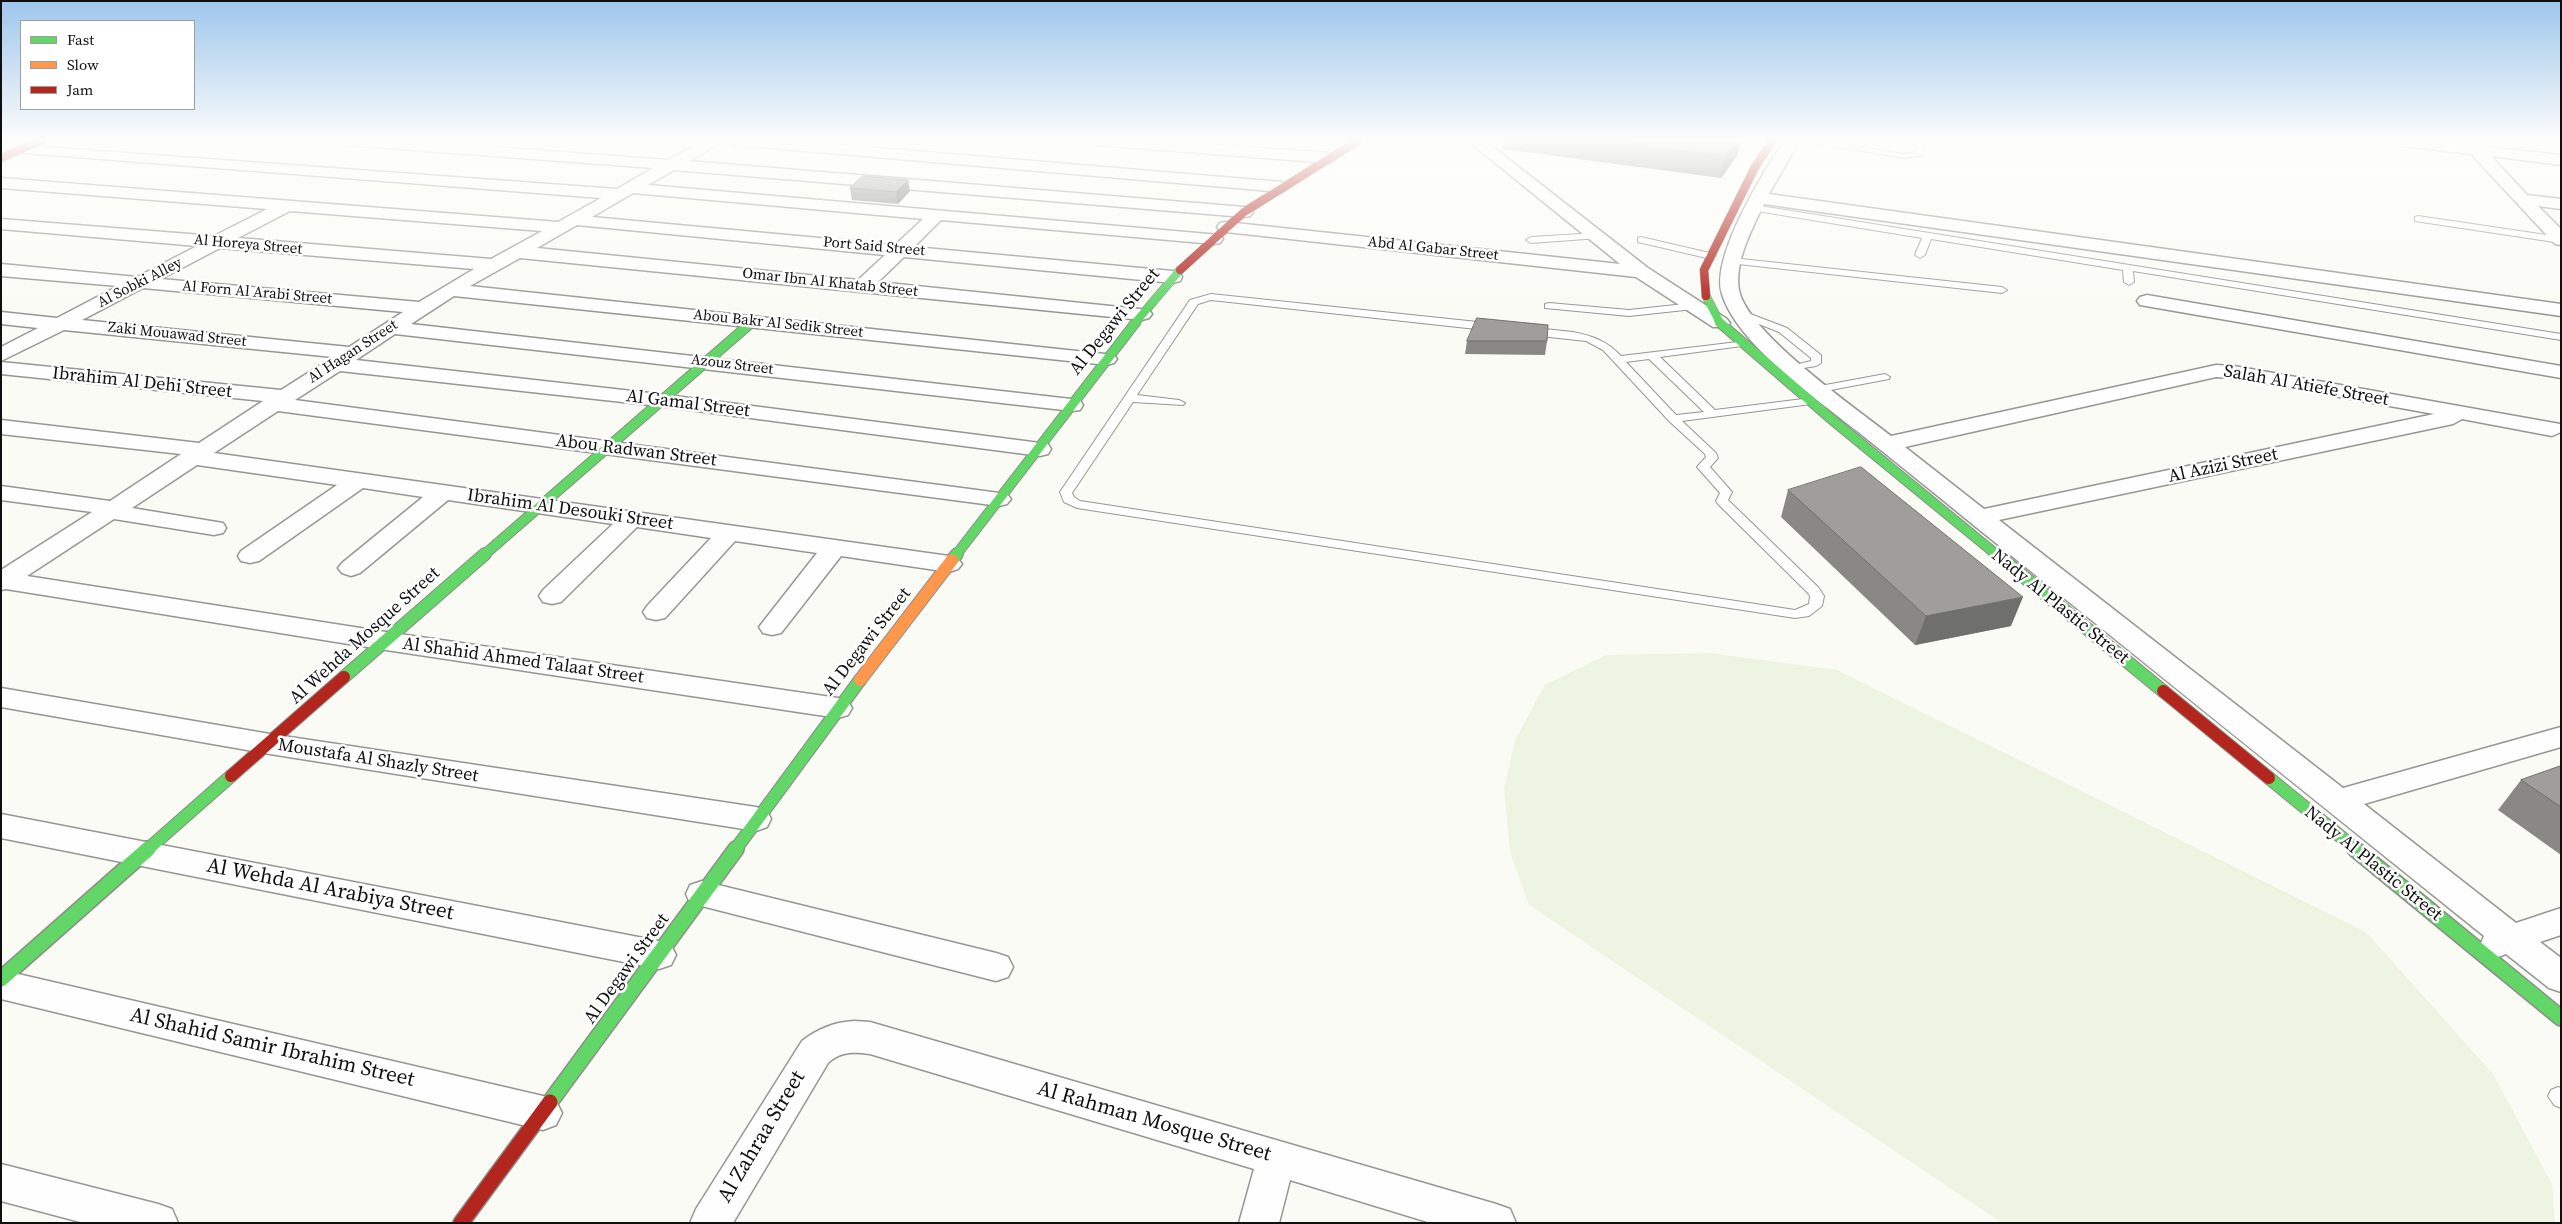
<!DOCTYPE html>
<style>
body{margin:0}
#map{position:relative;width:2562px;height:1224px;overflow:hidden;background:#fbfbf6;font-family:"Source Serif 4",serif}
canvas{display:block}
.frame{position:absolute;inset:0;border:2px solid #101010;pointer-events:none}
.legend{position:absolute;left:20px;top:20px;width:175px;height:90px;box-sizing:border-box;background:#fff;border:1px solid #9f9f9f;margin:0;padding:6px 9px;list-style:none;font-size:15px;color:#101010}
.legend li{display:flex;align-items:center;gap:10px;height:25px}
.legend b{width:25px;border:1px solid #9f9f9f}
</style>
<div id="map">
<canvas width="2562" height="1224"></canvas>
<div class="frame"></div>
<ul class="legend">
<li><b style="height:6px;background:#63d668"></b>Fast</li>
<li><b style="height:6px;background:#ff974d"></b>Slow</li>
<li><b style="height:6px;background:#b3261e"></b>Jam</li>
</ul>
</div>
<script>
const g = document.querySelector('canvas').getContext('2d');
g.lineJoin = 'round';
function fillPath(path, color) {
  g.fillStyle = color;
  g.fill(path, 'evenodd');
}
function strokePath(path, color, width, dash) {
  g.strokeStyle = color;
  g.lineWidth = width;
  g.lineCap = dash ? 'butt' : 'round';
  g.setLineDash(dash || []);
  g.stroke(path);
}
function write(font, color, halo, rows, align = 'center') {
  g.font = font + ' "Source Serif 4",serif';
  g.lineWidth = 5;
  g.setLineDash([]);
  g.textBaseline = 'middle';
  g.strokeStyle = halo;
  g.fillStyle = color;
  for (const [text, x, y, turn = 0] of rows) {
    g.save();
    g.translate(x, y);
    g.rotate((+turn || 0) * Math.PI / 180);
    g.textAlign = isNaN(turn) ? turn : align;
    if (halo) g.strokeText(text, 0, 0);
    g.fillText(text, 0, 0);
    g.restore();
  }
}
fillPath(new Path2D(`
 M1709 653 1837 670 2366 932 2493 1074 2552 1184 2555 1223H2002L1529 905 1510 852 1504 788 1516 738 1545 685 1606 655Z`), '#edf4e1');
const lane = new Path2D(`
 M1798 140H1815L1904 154 1915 152 1918 143 1925 145 1921 156 1904 158Z
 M1754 205 2561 334V340L2133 271 2134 282 2129 285 2124 282 2123 270 1931 239 1925 255 1920 258 1915 255 1922 238 1751 210V206Z
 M2418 216 2560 237 2561 243 2415 221V217Z
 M1596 233 1601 236 1599 238 1531 243 1526 240 1531 237Z
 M1641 237 1714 254 1716 256 1711 259 1638 242V238Z
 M1732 258 2002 287 2007 290 2002 293 1729 263 1727 261Z
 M1211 294 1573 332C1593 336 1607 341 1621 356L1746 341V345L1742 346 1660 357 1715 410 1811 398 1817 401 1811 404 1682 421 1716 453 1718 458 1710 467 1732 492 1728 500 1818 587 1824 596 1822 606 1809 616 1795 618 1077 508 1064 502 1060 492 1190 300ZM1211 300 1586 341 1603 350 1669 421 1705 454 1706 457 1697 467 1720 493 1716 501 1718 504 1808 593 1810 596 1809 604 1795 610 1080 501 1074 497 1072 493 1133 402 1183 405 1185 403 1179 400 1137 395 1198 304ZM1649 359 1704 412 1676 415 1626 362Z
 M1549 303 1629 310 1694 303 1699 306 1694 309 1629 316 1545 308V304Z
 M1740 310 1787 328 1821 355V363L1816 366 1791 370V366L1811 361V358L1779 332 1736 315 1735 313Z
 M1885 374 1890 377 1889 379 1820 392 1814 389 1820 386Z
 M2558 1087 2561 1088V1108L2554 1105 2548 1096 2551 1090Z`);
const street = new Path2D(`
 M339 140H402L668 160 705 140H722L720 143 689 161 1244 207 1250 208 1253 212 1250 216 1244 217 674 170 648 185 1220 235 1223 239 1220 243 1214 244 941 220 914 247 1173 271 1180 273 1182 277 1180 281 1173 283 904 257 878 282 1149 310 1152 314 1149 318 1142 320 520 258 470 286 1114 355 1117 359 1114 363 1107 365 454 296 411 324 1080 400 1083 405 1080 410 1072 411 395 334 356 360 659 394 1048 444 1051 449 1048 454 1040 456 659 406 340 371 295 400 1007 494 1011 499 1007 504 999 506 278 411 214 453 949 556 958 559 962 564 958 569 949 572 841 556 781 633 772 635 763 633 759 627 817 553 735 541 665 618 656 620 647 618 643 612 647 606 711 538 637 527 561 602 552 604 543 602 539 596 543 590 613 524 448 500 360 573 351 576 342 573 338 568 342 563 423 497 363 488 259 561 250 563 241 561 238 556 241 551 337 485 197 465 132 508 223 523 226 528 223 533 214 535 114 519 27 576 386 632 838 698 848 701 852 708 848 715 838 718 386 650 6 589 1 590V570L92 512 1 500V486L110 501 181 454 1 434V420L199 443 263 401 1 374V362L281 390 333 357 64 330 1 361V347L38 328 1 324V312L57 318 118 286 1 276V264L137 277 197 246 1 229V219L214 236 267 209 1 188V178L558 222 601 198 24 153 18 151 16 148 18 145 617 189 653 168 347 145ZM633 193 923 219 895 245 592 217ZM290 211 542 231 491 259 238 238ZM577 225 885 255 858 280 537 248ZM220 248 474 269 419 302 161 279ZM143 288 403 312 349 347 82 320Z
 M727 140H784L1282 182 1290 187 1282 192 735 145Z
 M1089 140H1151L1329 153 1337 158 1329 163 1097 145Z
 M1467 140H1484L1648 268 1727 319 1730 323 1727 327H1713L1636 277 1226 232 1220 231 1217 227 1220 223 1226 222 1620 264Z
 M1785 140H1800L1769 194 2561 304V316L1764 204C1752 229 1734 262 1739 290 1747 333 1856 408 1891 436L2216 365 2234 366 2560 424 2561 432 2552 436 2462 419 2453 424 1999 520 2343 788 2561 727V747L2364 804 2516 923 2561 908V935L2540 942 2561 958V992L2549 988 2506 954 2498 957 2486 953 2481 943 2484 936C2313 799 2142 661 1971 523 1933 492 1895 461 1857 431 1817 399 1737 344 1722 294 1710 258 1764 170 1785 140ZM2216 377 2234 378 2434 414 1984 509 1905 447Z
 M2385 140C2412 137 2450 147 2472 141L2480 146 2561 155V165L2491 156 2527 195 2561 199V209L2538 206 2561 229V245L2555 244 2471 154 2393 145Z
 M2147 295 2561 366V378L2140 305 2137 301 2140 297Z
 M1 688 270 734 756 807 767 811 771 819 767 827 756 831 270 754 1 707Z
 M1 814 659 941 671 945 676 955 671 965 659 969 1 838Z
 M702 881 996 953 1008 957 1013 967 1008 977 996 981 690 903 686 894 690 885Z
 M1 970 543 1096 556 1101 562 1113 556 1125 543 1130 1 999Z
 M854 1021 870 1022 1496 1204 1510 1209 1516 1223H1431L1290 1180 1279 1223H1239L1254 1169 870 1054C853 1052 841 1051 828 1063L733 1223H690L696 1209 802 1041C817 1029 835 1022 854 1021Z
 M1 1164 158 1204 172 1209 178 1223H84L1 1201Z`);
const fastFar3 = new Path2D(`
 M1706 296 1720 323
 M751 323 753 321
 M1135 323 1180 270`);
const fastFar2 = new Path2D(`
 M1719 322 1836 423 1997 555
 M484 555 752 322
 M956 555 1136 322`);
const fastFar1 = new Path2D(`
 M1996 554 2163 691
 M952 560 957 554
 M344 677 485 554
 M2269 778 2357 850
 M147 850 231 776
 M735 850 860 680`);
const fast = new Path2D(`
 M2355 849 2561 1018
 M1 979 148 849
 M550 1102 736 849`);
const slow = new Path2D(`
 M860 680 952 560`);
const jamFar2 = new Path2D(`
 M1 158 42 140
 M1180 270 1244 212 1359 140
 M1706 296 1704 270 1755 167 1773 140`);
const jamFar1 = new Path2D(`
 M2163 691 2269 778
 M231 776 344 677`);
const jam = new Path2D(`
 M461 1223 550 1102`);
strokePath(lane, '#969694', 2);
strokePath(street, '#969694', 3);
strokePath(fastFar3, '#8c8c8a', 9);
strokePath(fastFar2, '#8c8c8a', 11);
strokePath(fastFar1, '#8c8c8a', 14);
strokePath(fast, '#8c8c8a', 18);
strokePath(slow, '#8c8c8a', 14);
strokePath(jamFar2, '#8c8c8a', 9);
strokePath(jamFar1, '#8c8c8a', 14);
strokePath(jam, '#8c8c8a', 18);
fillPath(lane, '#fefefe');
fillPath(street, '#fefefe');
strokePath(fastFar3, '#63d668', 8);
strokePath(fastFar2, '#63d668', 9);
strokePath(fastFar1, '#63d668', 12);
strokePath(fast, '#63d668', 15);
strokePath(slow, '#ff974d', 12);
strokePath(jamFar2, '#b3261e', 8);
strokePath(jamFar1, '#b3261e', 12);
strokePath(jam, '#b3261e', 15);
fillPath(new Path2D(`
 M1504 140H1741L1737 156 1721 178 1503 149Z
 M908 180 910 191 898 204 852 200 850 188Z
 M1467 341H1547L1545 355 1465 354Z
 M1788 490 2011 626 1915 645 1781 517Z
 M2561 766V855L2498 810 2521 780Z`), '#898885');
fillPath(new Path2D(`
 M1738 140H1741L1737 156 1721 178 1725 156Z
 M908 180 910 191 898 204 896 192Z
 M2023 597 2011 626 1915 645 1926 616Z`), '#6f6f6c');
const building = new Path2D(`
 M1598 140H1738L1725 156Z
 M863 176 908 180 896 192 850 188Z
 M1477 318 1548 325 1547 341H1467Z
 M1861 467 2023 597 1926 616 1788 490Z
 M2561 766V807L2521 780Z`);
fillPath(building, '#9f9e9b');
strokePath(building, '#6f6f6c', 1);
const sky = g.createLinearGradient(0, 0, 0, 311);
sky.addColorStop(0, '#9dc6ec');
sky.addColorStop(0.45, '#fdfdfb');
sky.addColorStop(1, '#fdfdfb00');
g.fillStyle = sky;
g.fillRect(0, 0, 2562, 311);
write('15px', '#101010', '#fff', [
 ["Al Horeya Street",248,245,5],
 ["Port Said Street",874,247,5],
 ["Abd Al Gabar Street",1433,249,6],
 ["Al Sobki Alley",140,283,-27],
 ["Omar Ibn Al Khatab Street",830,283,6],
 ["Al Forn Al Arabi Street",257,293,5],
 ["Abou Bakr Al Sedik Street",778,324,6],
 ["Zaki Mouawad Street",177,335,6],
 ["Al Hagan Street",353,352,-33],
 ["Azouz Street",732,365,7]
]);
write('18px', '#101010', '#fff', [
 ["Al Degawi Street",1115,322,-51],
 ["Ibrahim Al Dehi Street",142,383,6],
 ["Salah Al Atiefe Street",2306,386,10],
 ["Al Gamal Street",688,404,7],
 ["Abou Radwan Street",636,451,7],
 ["Al Azizi Street",2223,466,-12],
 ["Ibrahim Al Desouki Street",570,510,8],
 ["Nady Al Plastic Street",2060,607,39],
 ["Al Wehda Mosque Street",365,636,-42],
 ["Al Degawi Street",867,642,-52],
 ["Al Shahid Ahmed Talaat Street",523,661,8],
 ["Moustafa Al Shazly Street",378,761,9],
 ["Nady Al Plastic Street",2373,864,39],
 ["Al Degawi Street",627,969,-54]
]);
write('21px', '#101010', '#fff', [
 ["Al Wehda Al Arabiya Street",330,890,11],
 ["Al Shahid Samir Ibrahim Street",272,1048,13],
 ["Al Rahman Mosque Street",1154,1122,16],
 ["Al Zahraa Street",762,1137,-59]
]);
</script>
